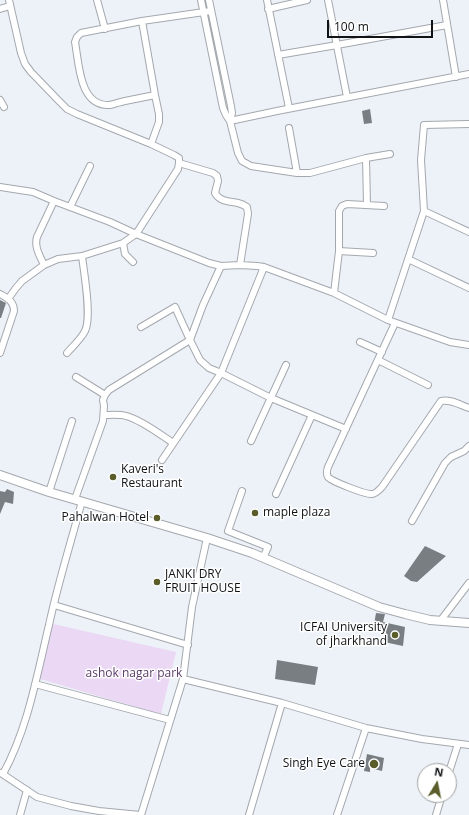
<!DOCTYPE html>
<style>
body{margin:0}
#map{position:relative;width:469px;height:815px;overflow:hidden;background:#edf2f8;font-family:"Open Sans",sans-serif}
canvas{display:block}
.north{position:absolute;left:417px;top:763px;width:40px;height:40px;box-sizing:border-box;background:#fff;border:1px solid #a0a1a1;border-radius:50%;rotate:10deg;font-size:11px;font-weight:700;line-height:16px;text-align:center;color:#111315}
.north::after{content:'';display:block;margin:auto;width:14px;height:18px;background:#5a5c2a;clip-path:polygon(50% 0,100% 100%,50% 72%,0 100%)}
.scale{position:absolute;left:327px;top:20px;width:106px;height:18px;box-sizing:border-box;border:2px solid #111315;border-top:0;padding-left:5px;font-size:12px;line-height:14px;white-space:nowrap;color:#111315;-webkit-text-stroke:3px #fff;paint-order:stroke}
</style>
<div id="map">
<canvas width="469" height="815"></canvas>
<div class="north">N</div>
<div class="scale">100 m</div>
</div>
<script>
const g = document.querySelector('canvas').getContext('2d');
g.lineJoin = 'round';
function fillPath(path, color) {
  g.fillStyle = color;
  g.fill(path, 'evenodd');
}
function strokePath(path, color, width, dash) {
  g.strokeStyle = color;
  g.lineWidth = width;
  g.lineCap = dash ? 'butt' : 'round';
  g.setLineDash(dash || []);
  g.stroke(path);
}
function write(font, color, halo, rows, align = 'center') {
  g.font = font + ' "Open Sans",sans-serif';
  g.lineWidth = 3;
  g.setLineDash([]);
  g.textBaseline = 'middle';
  g.strokeStyle = halo;
  g.fillStyle = color;
  for (const [text, x, y, turn = 0] of rows) {
    g.save();
    g.translate(x, y);
    g.rotate((+turn || 0) * Math.PI / 180);
    g.textAlign = isNaN(turn) ? turn : align;
    if (halo) g.strokeText(text, 0, 0);
    g.fillText(text, 0, 0);
    g.restore();
  }
}
fillPath(new Path2D(`
 M49 623 176 652 161 714 98 696 37 678Z`), '#ebd8f4');
fillPath(new Path2D(`
 M370 109 372 123 364 124 362 111Z
 M0 300 6 303 1 318H0Z
 M7 489 14 492 13 504 5 502 0 514V491L5 492Z
 M425 546 446 556 417 582 411 581 404 576Z
 M376 613 385 614 383 622 405 627 403 646 384 642 386 632 373 630Z
 M277 660 318 667 315 685 275 679Z
 M367 754 384 758 382 771 370 768V772L364 771Z`), '#787e82');
const street = new Path2D(`
 M97 0 105 29
 M201 0 223 108 226 115 230 121
 M209 0 231 106 232 113 230 121 238 153 242 161 251 166 297 173H310L366 158 390 154
 M267 0 289 108
 M328 0 347 97
 M443 0 456 77
 M0 9 10 6
 M268 9 307 0
 M142 21 155 95 159 114V122L151 144
 M278 55 337 45 447 25
 M155 95C145 97 135 99 125 101 120 102 114 104 110 105 79 107 79 63 75 42L77 37 81 33 142 21 211 11
 M0 100 4 107
 M230 121 277 111 469 74
 M289 128 297 173
 M366 158 367 205
 M179 163 213 173 217 176 218 181 215 193C220 202 229 201 238 203 242 204 244 205 247 207L248 214 240 265
 M0 187 33 192 54 201 110 222 136 234 209 263 221 266 240 265 257 266 264 267 334 293 388 320 450 342 469 345
 M70 207 90 166
 M424 211 469 232
 M123 243 125 254 133 262
 M339 251 373 253
 M408 259 469 288
 M44 265C40 256 34 247 37 237L54 201
 M334 293 339 251V211L342 206 347 204 384 206
 M0 294C7 298 14 301 14 311L0 353
 M8 299 16 288 22 281 44 265 58 259 82 256 123 243 136 234 178 169 179 163V158L174 155 151 144 77 114 67 109 58 100 31 72 25 64 21 53 9 0
 M388 320 424 211 421 160 424 125 469 124
 M395 323 328 467C327 470 326 474 328 477 331 481 366 495 372 494 376 494 379 490 382 487L441 401C451 399 460 405 469 408
 M141 327 175 307 190 340 200 360 209 368 221 373 271 398 346 429
 M360 342 382 352
 M67 353C73 346 81 339 85 331 92 317 84 273 82 256
 M378 360 428 385
 M76 377 105 395
 M104 415C111 415 119 414 126 416 140 419 161 435 173 443
 M251 441 286 365
 M162 460 221 373 264 267
 M242 491 228 531 268 547 263 558
 M49 492 72 421
 M276 494 312 415
 M75 499 103 421 104 406 103 400 105 395 109 390 190 340 203 305 221 266
 M412 521 445 463 451 457 464 451 469 446
 M54 605 188 645
 M441 620 469 583
 M183 679 282 703 366 728 422 739 469 745
 M35 684 170 720
 M449 772 458 744
 M1 773 37 797 71 806 99 811 140 815
 M3 774C28 728 37 675 49 625 58 583 71 542 82 501
 M20 815 27 790
 M141 815 183 679 192 607 207 538
 M249 815 282 703
 M337 815 366 728
 M436 815 442 795`);
const secondary = new Path2D(`
 M0 475 49 492 207 538 252 553 379 607 405 614 430 620 469 623`);
strokePath(street, '#a4a8ae', 8);
strokePath(secondary, '#a4a8ae', 10);
strokePath(street, '#fff', 6);
strokePath(secondary, '#fff', 8);
for (const [x, y, r, color] of [
 [113,477,4,"#5a5c2a"],
 [255,513,4,"#5a5c2a"],
 [157,518,4,"#5a5c2a"],
 [157,582,4,"#5a5c2a"],
 [395,635,4,"#5a5c2a"],
 [374,764,5,"#5a5c2a"]
]) {
  const dot = new Path2D();
  dot.arc(x, y, r, 0, 2 * Math.PI);
  g.fillStyle = color;
  g.fill(dot);
  strokePath(dot, '#fff', 1.5);
}
write('12px', '#111315', '#fff', [
 ["Kaveri's",121,470],
 ["Restaurant",121,484],
 ["maple plaza",263,513],
 ["Pahalwan Hotel",149,518,"right"],
 ["JANKI DRY",165,575],
 ["FRUIT HOUSE",165,589],
 ["ICFAI University",387,628,"right"],
 ["of jharkhand",387,642,"right"],
 ["Singh Eye Care",365,764,"right"]
], 'left');
write('12px', '#5a3b67', '#fff', [
 ["ashok nagar park",134,674]
]);
</script>
